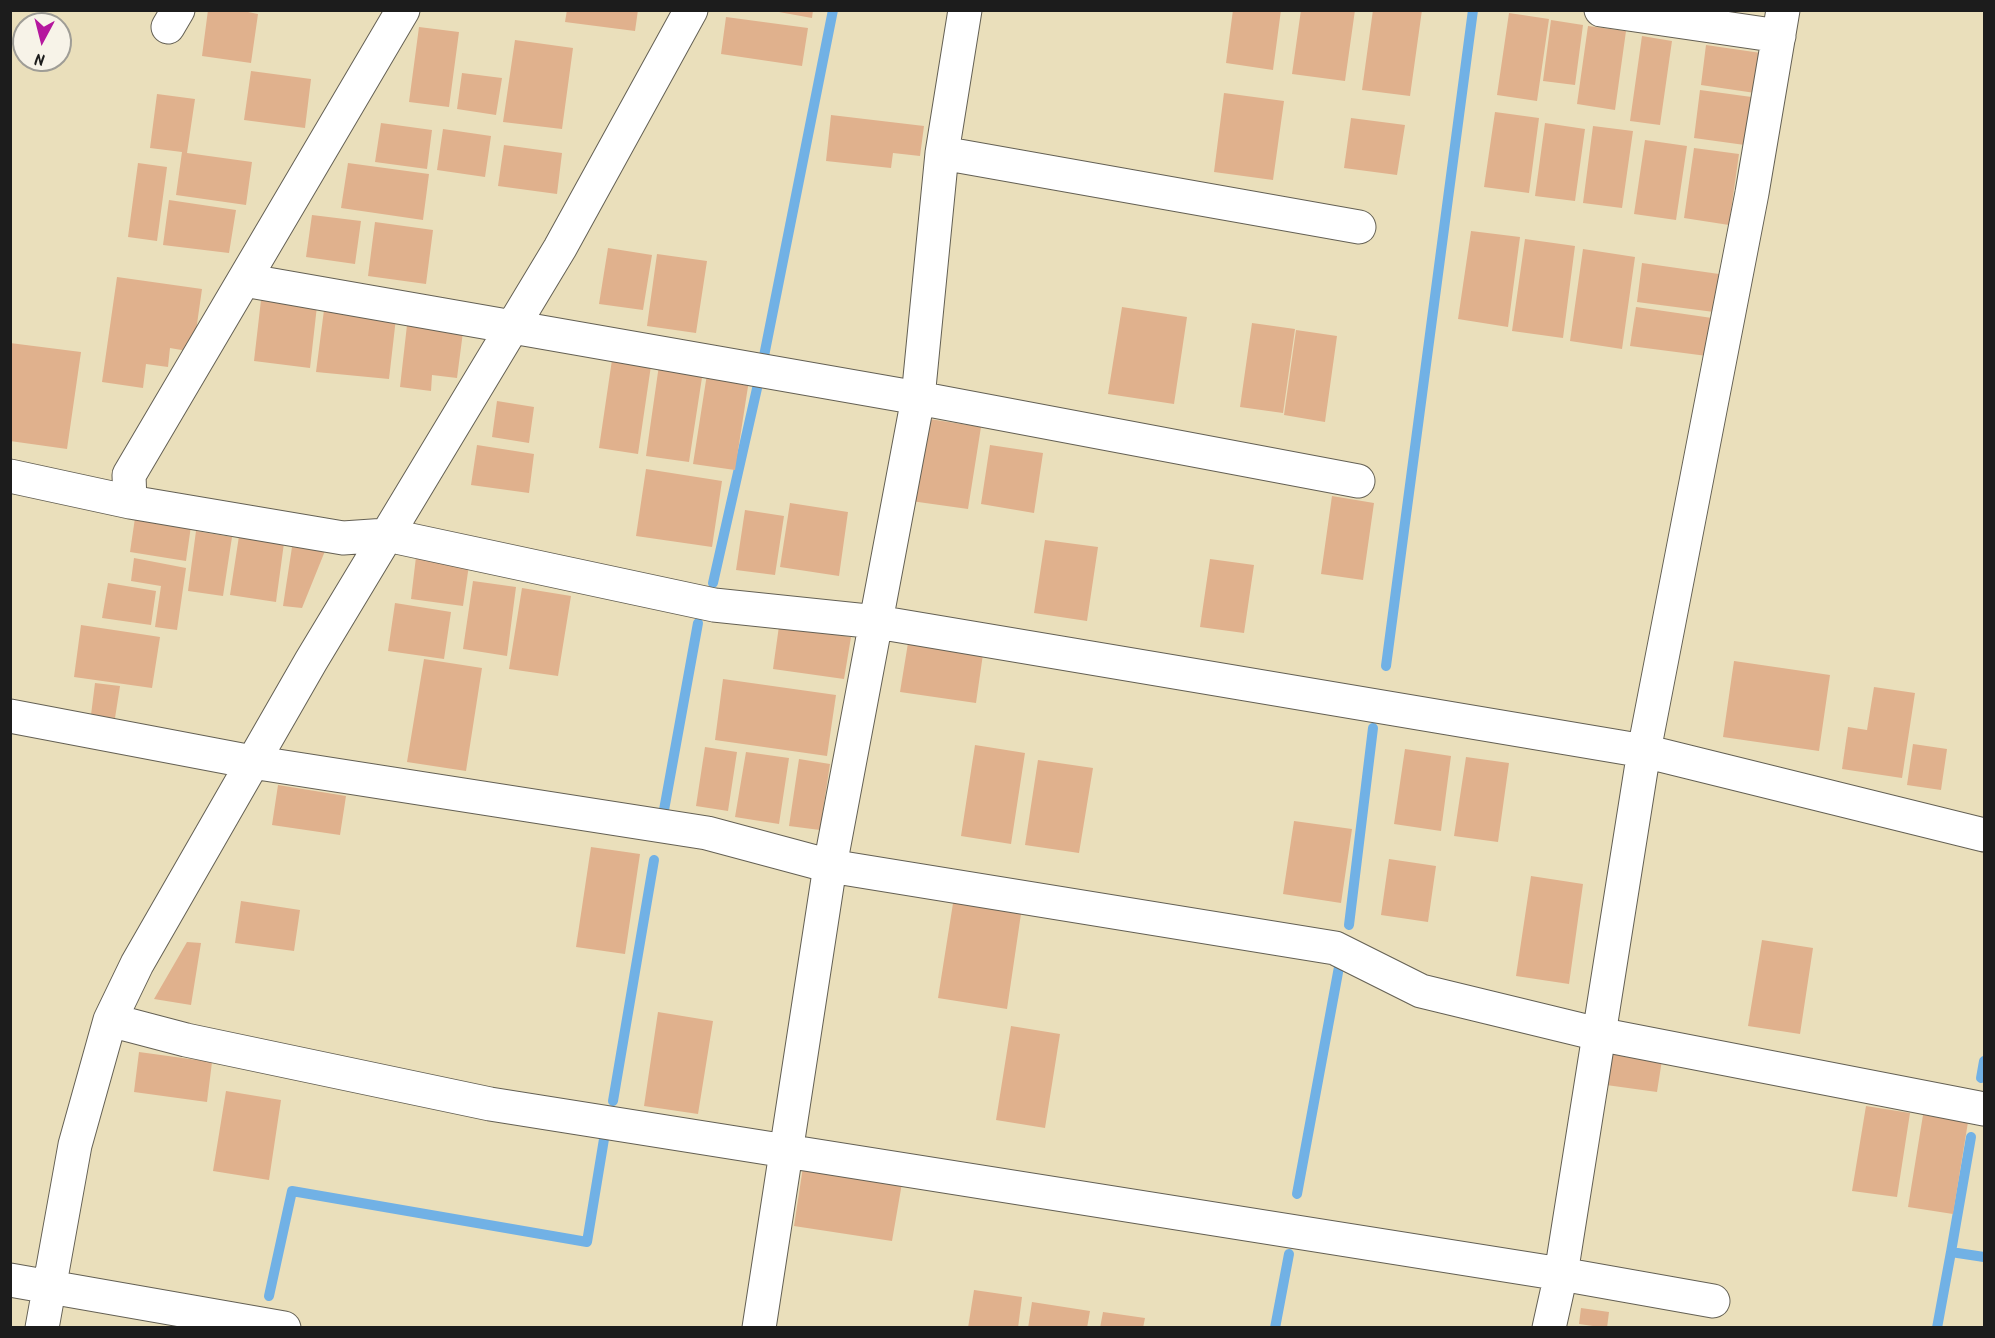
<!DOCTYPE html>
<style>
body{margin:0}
#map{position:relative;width:1995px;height:1338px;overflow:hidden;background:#eadfbb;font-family:Kalam,sans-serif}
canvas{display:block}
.frame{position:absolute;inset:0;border:12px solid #1c1c1c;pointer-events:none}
.north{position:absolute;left:12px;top:12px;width:60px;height:60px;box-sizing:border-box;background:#f7f3e8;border:2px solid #9f9d96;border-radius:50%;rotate:187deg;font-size:16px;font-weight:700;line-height:24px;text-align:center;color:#1c1c1c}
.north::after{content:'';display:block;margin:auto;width:21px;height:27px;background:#b5179e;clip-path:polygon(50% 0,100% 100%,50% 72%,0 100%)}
</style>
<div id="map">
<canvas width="1995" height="1338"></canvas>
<div class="frame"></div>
<div class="north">N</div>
</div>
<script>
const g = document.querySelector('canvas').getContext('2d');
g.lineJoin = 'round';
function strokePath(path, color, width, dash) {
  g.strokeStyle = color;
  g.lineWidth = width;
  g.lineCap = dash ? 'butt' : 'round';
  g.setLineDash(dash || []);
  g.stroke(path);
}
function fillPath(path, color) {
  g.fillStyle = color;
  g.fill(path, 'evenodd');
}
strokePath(new Path2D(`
 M764 356 833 10
 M713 583 758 384
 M1386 666 1473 10
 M664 810 698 623
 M1349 925 1373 728
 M1981 1078 1984 1061
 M613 1101 654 860
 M1297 1194 1339 967
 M1951 1252 1971 1137
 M269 1296 292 1191 587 1242 604 1139
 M1275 1328 1289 1254
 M1937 1328 1951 1252 1984 1257`), '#71b1e5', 10);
fillPath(new Path2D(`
 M208 10H238L258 14 251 63 202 56Z
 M567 10H638L635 31 565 22Z
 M768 10H813L812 18Z
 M1233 10H1281L1273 70 1226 63Z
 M1301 10H1355L1345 81 1292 74Z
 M1373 10H1422L1410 96 1362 90Z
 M1509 13 1549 19 1537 101 1497 95Z
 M726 17 808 28 802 66 721 54Z
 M1551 20 1583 25 1575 85 1543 81Z
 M1588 26 1626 31 1615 110 1577 104Z
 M419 27 459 32 449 107 409 102Z
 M1642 36 1672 41 1660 125 1630 121Z
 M515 40 573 48 562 129 503 122Z
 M1706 45 1761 53 1755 93 1701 85Z
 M251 71 311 79 305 128 244 120Z
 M462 73 502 78 496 115 457 109Z
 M1700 90 1759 98 1752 146 1694 138Z
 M1224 93 1284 101 1273 180 1214 172Z
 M157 94 195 99 187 153 252 162 246 205 176 195 182 152 150 148Z
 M1495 112 1539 118 1529 193 1484 187Z
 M831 115 924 126 920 156 893 153 891 168 826 161Z
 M1351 118 1405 125 1397 175 1344 168Z
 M381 123 432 130 427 169 375 162Z
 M1545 123 1585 129 1575 201 1535 196Z
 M1593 126 1633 131 1622 208 1583 203Z
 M443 129 491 136 485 177 437 170Z
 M1645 140 1687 146 1676 220 1634 214Z
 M504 145 562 153 557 194 498 186Z
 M1694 148 1739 154 1729 225 1684 218Z
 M138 163 167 167 157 241 128 237Z
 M348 163 429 174 423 220 341 208Z
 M169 200 236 210 229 253 163 245Z
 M312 215 361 221 355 264 306 257Z
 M375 222 433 230 426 284 368 276Z
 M1471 231 1520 237 1508 327 1458 319Z
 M1525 239 1575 246 1563 338 1512 331Z
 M608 248 652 255 643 310 599 304Z
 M1583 249 1635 257 1622 349 1570 341Z
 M657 254 707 261 696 333 647 326Z
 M1642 263 1719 274 1714 312 1637 302Z
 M117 277 202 289 193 352 170 348 168 367 146 364 143 388 102 382Z
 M261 300 317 306 310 368 254 361Z
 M1122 307 1187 317 1174 404 1108 394Z
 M1636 307 1712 318 1707 356 1630 346Z
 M324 310 396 318 389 379 316 372Z
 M1252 323 1295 329 1283 413 1240 407Z
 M407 325 463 332 457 378 432 375 431 391 400 387Z
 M1296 330 1337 336 1325 422 1284 415Z
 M10 343 81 352 67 449 10 441Z
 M613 353 652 359 638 454 599 448Z
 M659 365 703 371 689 462 646 456Z
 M707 374 749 380 735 470 693 464Z
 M497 401 534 407 529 443 492 437Z
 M923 418 981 427 968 509 911 501Z
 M477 445 534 454 529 493 471 485Z
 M990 445 1043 453 1034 513 981 504Z
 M646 469 722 481 712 547 636 536Z
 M1332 496 1374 503 1363 580 1321 574Z
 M790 503 848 512 839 576 780 567Z
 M745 510 784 516 775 575 736 570Z
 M135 518 191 526 186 561 130 552Z
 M196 531 232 537 223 596 188 591Z
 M239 536 284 543 276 602 230 595Z
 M1045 540 1098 547 1087 621 1034 613Z
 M292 547 325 551 302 608 283 606Z
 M416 557 469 565 463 606 411 599Z
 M134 558 186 568 177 630 155 627 161 586 131 581Z
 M1210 559 1254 565 1244 633 1200 627Z
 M473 581 516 587 507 656 463 649Z
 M108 583 156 591 151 625 102 618Z
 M522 588 571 596 558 676 509 669Z
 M395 603 451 612 444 659 388 651Z
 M81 625 160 637 152 688 74 677Z
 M779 626 851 637 844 679 773 669Z
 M908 643 983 654 976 703 900 692Z
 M424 659 482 668 466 771 407 762Z
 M1734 661 1830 675 1819 751 1723 737Z
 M723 679 836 695 827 756 715 740Z
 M95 683 120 686 115 718 91 715Z
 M1874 687 1915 693 1902 778 1842 769 1848 727 1867 730Z
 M1913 744 1947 749 1941 790 1907 785Z
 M975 745 1025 753 1011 844 961 836Z
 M705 747 737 752 728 811 696 806Z
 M1405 749 1451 756 1441 831 1394 824Z
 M746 752 789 758 779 824 735 817Z
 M1466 757 1509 763 1498 842 1454 836Z
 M799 759 830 764 820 830 789 826Z
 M1038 760 1093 768 1079 853 1025 845Z
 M278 785 346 796 340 835 272 825Z
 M1294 821 1352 829 1341 903 1283 894Z
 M591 847 640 854 625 954 576 947Z
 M1389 859 1436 866 1428 922 1381 915Z
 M1531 876 1583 884 1569 984 1516 976Z
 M954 897 1022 907 1007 1009 938 998Z
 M241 901 300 910 294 951 235 943Z
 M1762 940 1813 948 1800 1034 1748 1026Z
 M187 942 201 943 191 1005 154 999Z
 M658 1012 713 1021 698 1114 644 1106Z
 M1011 1026 1060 1034 1045 1128 996 1120Z
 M1605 1039 1664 1047 1657 1092 1599 1084Z
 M139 1052 212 1062 207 1102 134 1092Z
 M226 1091 281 1100 269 1180 213 1171Z
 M1866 1106 1910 1113 1897 1197 1852 1191Z
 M1923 1115 1968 1122 1953 1214 1908 1207Z
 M803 1167 902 1183 892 1241 794 1226Z
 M974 1290 1022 1297 1018 1328H968Z
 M1032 1302 1090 1311 1087 1328H1028Z
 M1581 1308 1609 1312 1607 1328 1579 1324Z
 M1103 1312 1145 1318 1143 1328H1100Z`), '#e0b18d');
const minor = new Path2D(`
 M403 10 129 475 130 502 343 538 387 535 714 605 877 622 1644 751 1984 835
 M1601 10 1779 36
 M168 27 178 10
 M942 153 1359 227
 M244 280 918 398 1358 481
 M10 476 130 502
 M10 716 252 762 707 833 830 866 1335 948 1421 991 1598 1034 1984 1109
 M110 1020 186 1040 490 1104 1561 1274 1713 1301
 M10 1280 284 1328
 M42 1328 75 1145 110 1020 137 964 311 661 560 248 691 10
 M759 1328 830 866 918 398 942 153 965 10
 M1549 1328 1561 1274 1644 751 1752 193 1783 10`);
strokePath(minor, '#646054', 35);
strokePath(minor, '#fff', 33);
</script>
